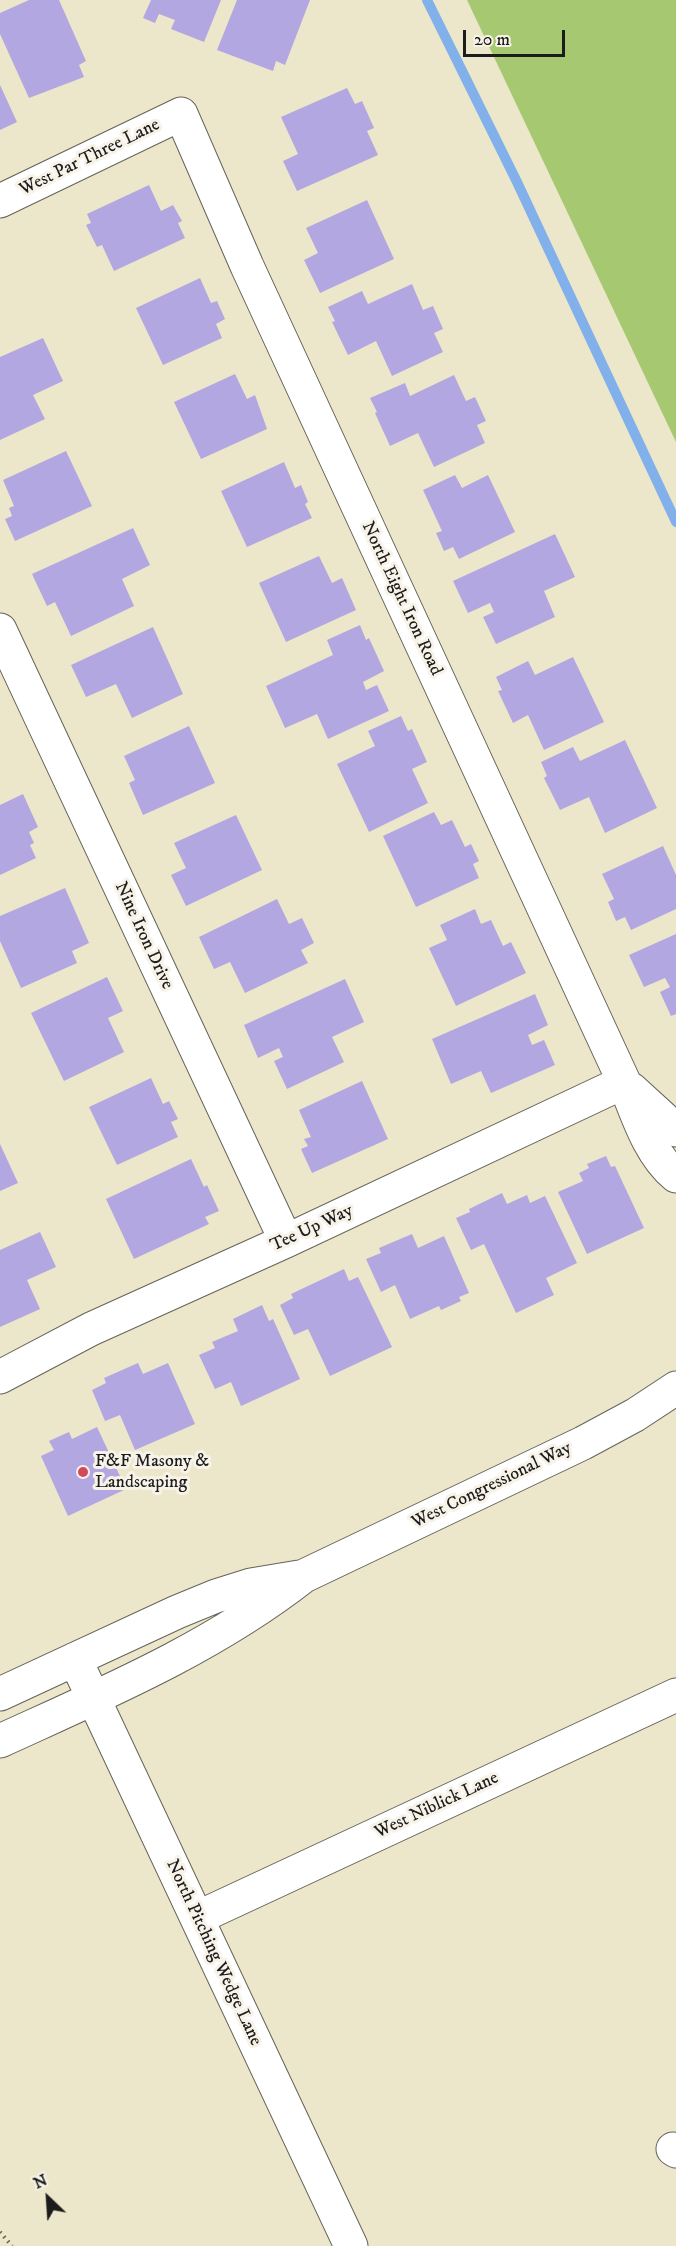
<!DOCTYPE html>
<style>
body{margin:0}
#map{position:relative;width:676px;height:2246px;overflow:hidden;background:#ece6ca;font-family:"IM FELL DW Pica",serif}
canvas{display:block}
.north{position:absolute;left:18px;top:2168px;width:60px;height:60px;-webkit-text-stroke:4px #f7f3e8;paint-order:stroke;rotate:335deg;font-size:16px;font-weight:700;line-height:24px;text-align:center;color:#1c1c1c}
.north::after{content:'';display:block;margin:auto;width:21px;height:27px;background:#1c1c1c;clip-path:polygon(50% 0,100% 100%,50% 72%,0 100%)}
.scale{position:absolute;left:463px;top:30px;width:102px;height:27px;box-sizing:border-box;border:3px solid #1c1c1c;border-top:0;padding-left:8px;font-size:18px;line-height:21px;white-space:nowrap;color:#1c1c1c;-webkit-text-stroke:4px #f7f3e8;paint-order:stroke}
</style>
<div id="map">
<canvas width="676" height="2246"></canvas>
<div class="north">N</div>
<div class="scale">20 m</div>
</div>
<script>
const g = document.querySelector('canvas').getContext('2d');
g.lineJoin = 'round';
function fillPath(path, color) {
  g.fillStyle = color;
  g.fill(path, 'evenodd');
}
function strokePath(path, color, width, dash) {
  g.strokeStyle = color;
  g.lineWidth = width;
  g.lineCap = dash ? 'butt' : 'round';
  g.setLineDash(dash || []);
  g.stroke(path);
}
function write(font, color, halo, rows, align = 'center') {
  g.font = font + ' "IM FELL DW Pica",serif';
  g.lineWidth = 6;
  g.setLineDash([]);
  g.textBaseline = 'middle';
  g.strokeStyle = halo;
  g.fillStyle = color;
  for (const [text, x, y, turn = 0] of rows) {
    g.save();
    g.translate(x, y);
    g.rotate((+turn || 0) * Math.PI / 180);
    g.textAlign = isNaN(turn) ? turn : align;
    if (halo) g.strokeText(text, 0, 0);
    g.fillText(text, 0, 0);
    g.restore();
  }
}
fillPath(new Path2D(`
 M467 0H676V442Z`), '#a5c871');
strokePath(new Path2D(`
 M427 0 517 182 676 522`), '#81b0eb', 10);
fillPath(new Path2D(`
 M29 0H59L86 61 79 65 84 77 29 98 0 34V13Z
 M151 0H221L204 42 171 29 175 20 159 14 155 23 143 18Z
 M237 0H310L285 65 276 61 273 71 217 50Z
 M0 85 17 122 0 130Z
 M347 88 355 104 362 101 374 128 367 131 378 155 297 191 283 161 298 154 281 117Z
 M149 185 161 211 173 205 182 221 178 223 185 238 114 271 102 245 97 247 86 225 91 223 87 214Z
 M367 200 394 259 320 293 304 260 318 253 306 228Z
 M200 278 211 303 217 301 225 319 216 324 222 338 163 365 136 308Z
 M412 284 423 310 433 306 443 329 434 333 443 352 392 376 376 341 348 355 332 322 335 321 328 307 362 291 368 304Z
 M43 338 63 381 33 395 45 419 0 440V357Z
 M235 374 247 399 255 395 267 429 201 459 174 402Z
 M454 375 466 401 475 397 486 421 477 425 485 443 434 467 418 433 390 446 375 413 377 412 370 398 405 383 410 396Z
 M66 451 92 506 15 541 5 519 12 516 9 508 14 506 3 480Z
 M284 462 295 488 301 485 308 502 305 504 312 518 247 547 221 491Z
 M455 475 462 488 488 475 515 532 459 559 453 547 444 551 436 533 442 531 423 490Z
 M133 528 150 565 122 579 134 606 71 636 55 602 47 606 32 574Z
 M555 534 575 577 544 591 555 617 496 644 483 617 494 612 490 603 468 613 453 581Z
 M319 556 332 583 342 578 356 610 286 642 259 583Z
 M360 625 366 640 369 638 384 671 363 682 366 690 377 685 389 711 328 739 317 714 285 728 266 686 333 655 327 640Z
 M153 627 183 694 132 718 116 684 86 697 71 665Z
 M573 657 604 722 544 750 528 715 513 723 498 691 502 690 496 677 528 661 535 675Z
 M401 716 408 731 412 729 427 762 412 769 428 803 369 832 337 764 375 746 368 731Z
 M189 726 215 783 143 815 129 783 135 780 124 756Z
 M625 740 657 808 605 833 589 797 560 810 544 778 547 776 541 762 573 747 580 761Z
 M23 794 38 827 29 832 34 843 30 845 36 858 0 875V805Z
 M434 812 441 825 452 820 465 847 471 844 479 861 473 864 479 878 416 907 383 836Z
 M236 815 262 870 186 906 171 875 186 868 174 843Z
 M663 846 676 875V909L631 930 625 917 616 921 608 902 614 899 602 874Z
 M65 888 89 943 72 951 77 963 21 988 0 941V916Z
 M277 899 289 924 302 918 314 943 301 950 308 963 245 993 230 962 214 969 199 937Z
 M475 909 481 924 491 920 503 946 511 942 526 973 456 1006 429 948 447 940 440 925Z
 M676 934V1014L671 1016 660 992 670 987 665 978 644 987 629 955Z
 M107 977 123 1011 108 1018 124 1052 64 1081 31 1013Z
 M345 979 364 1022 332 1037 344 1062 287 1089 274 1061 283 1057 279 1048 258 1058 244 1025Z
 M535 994 548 1025 528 1035 532 1045 544 1040 555 1065 491 1093 481 1071 451 1084 432 1039Z
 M151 1078 163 1104 169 1101 178 1119 171 1122 178 1137 117 1165 89 1107Z
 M362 1081 388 1139 312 1173 301 1149 308 1146 304 1139 311 1137 299 1110Z
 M0 1144 18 1183 0 1191Z
 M606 1156 611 1167 615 1166 644 1228 587 1254 558 1192 583 1181 579 1173 589 1168 587 1164Z
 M191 1159 204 1187 207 1185 219 1211 205 1217 209 1224 134 1259 106 1199Z
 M502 1193 507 1204 527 1195 530 1203 545 1196 577 1263 546 1278 554 1295 516 1313 484 1244 471 1250 456 1218 470 1212 469 1209Z
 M40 1232 56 1267 27 1280 40 1309 0 1327V1250Z
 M412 1234 418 1248 444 1236 469 1293 459 1297 461 1301 441 1310 439 1306 410 1319 395 1285 381 1292 366 1259 381 1253 379 1248Z
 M344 1269 349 1281 358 1277 392 1347 330 1376 308 1329 294 1335 280 1305 293 1298 291 1294Z
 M262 1305 269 1321 273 1319 300 1379 241 1406 231 1382 215 1389 199 1355 215 1348 212 1342 238 1331 233 1319Z
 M138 1363 143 1374 168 1363 195 1424 135 1450 120 1415 105 1421 92 1390 106 1383 104 1378Z
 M97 1427 126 1489 68 1516 41 1456 54 1450 49 1441 69 1432 72 1439Z`), '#b3a7e1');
const minor = new Path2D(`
 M0 201 181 114 247 266 624 1082C637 1114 649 1154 676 1176
 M0 630 286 1241
 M631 1089 676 1130
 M0 1377 91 1329 286 1241 624 1082
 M75 1659 351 2246
 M0 1694 177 1612 216 1596 251 1585 299 1577
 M0 1741C105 1693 212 1648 304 1576L583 1443 635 1415 676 1388
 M197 1918 676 1695
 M673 2149 676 2151`);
strokePath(minor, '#656359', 35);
strokePath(new Path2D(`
 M0 2232 12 2246`), '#656359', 4, [1.5, 4.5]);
strokePath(minor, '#fff', 33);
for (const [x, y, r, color] of [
 [83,1472,6,"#d1495b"]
]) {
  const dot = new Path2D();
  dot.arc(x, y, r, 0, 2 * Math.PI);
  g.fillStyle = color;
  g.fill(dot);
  strokePath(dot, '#f7f3e8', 2);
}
write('18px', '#1c1c1c', '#f7f3e8', [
 ["West Par Three Lane",90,158,-26],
 ["North Eight Iron Road",401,599,65],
 ["Nine Iron Drive",143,936,65],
 ["Tee Up Way",312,1229,-25],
 ["West Congressional Way",492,1486,-26],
 ["West Niblick Lane",437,1806,-25],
 ["North Pitching Wedge Lane",213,1953,65]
]);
write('18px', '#1c1c1c', '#f7f3e8', [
 ["F&F Masony &",95,1462],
 ["Landscaping",95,1483]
], 'left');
</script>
